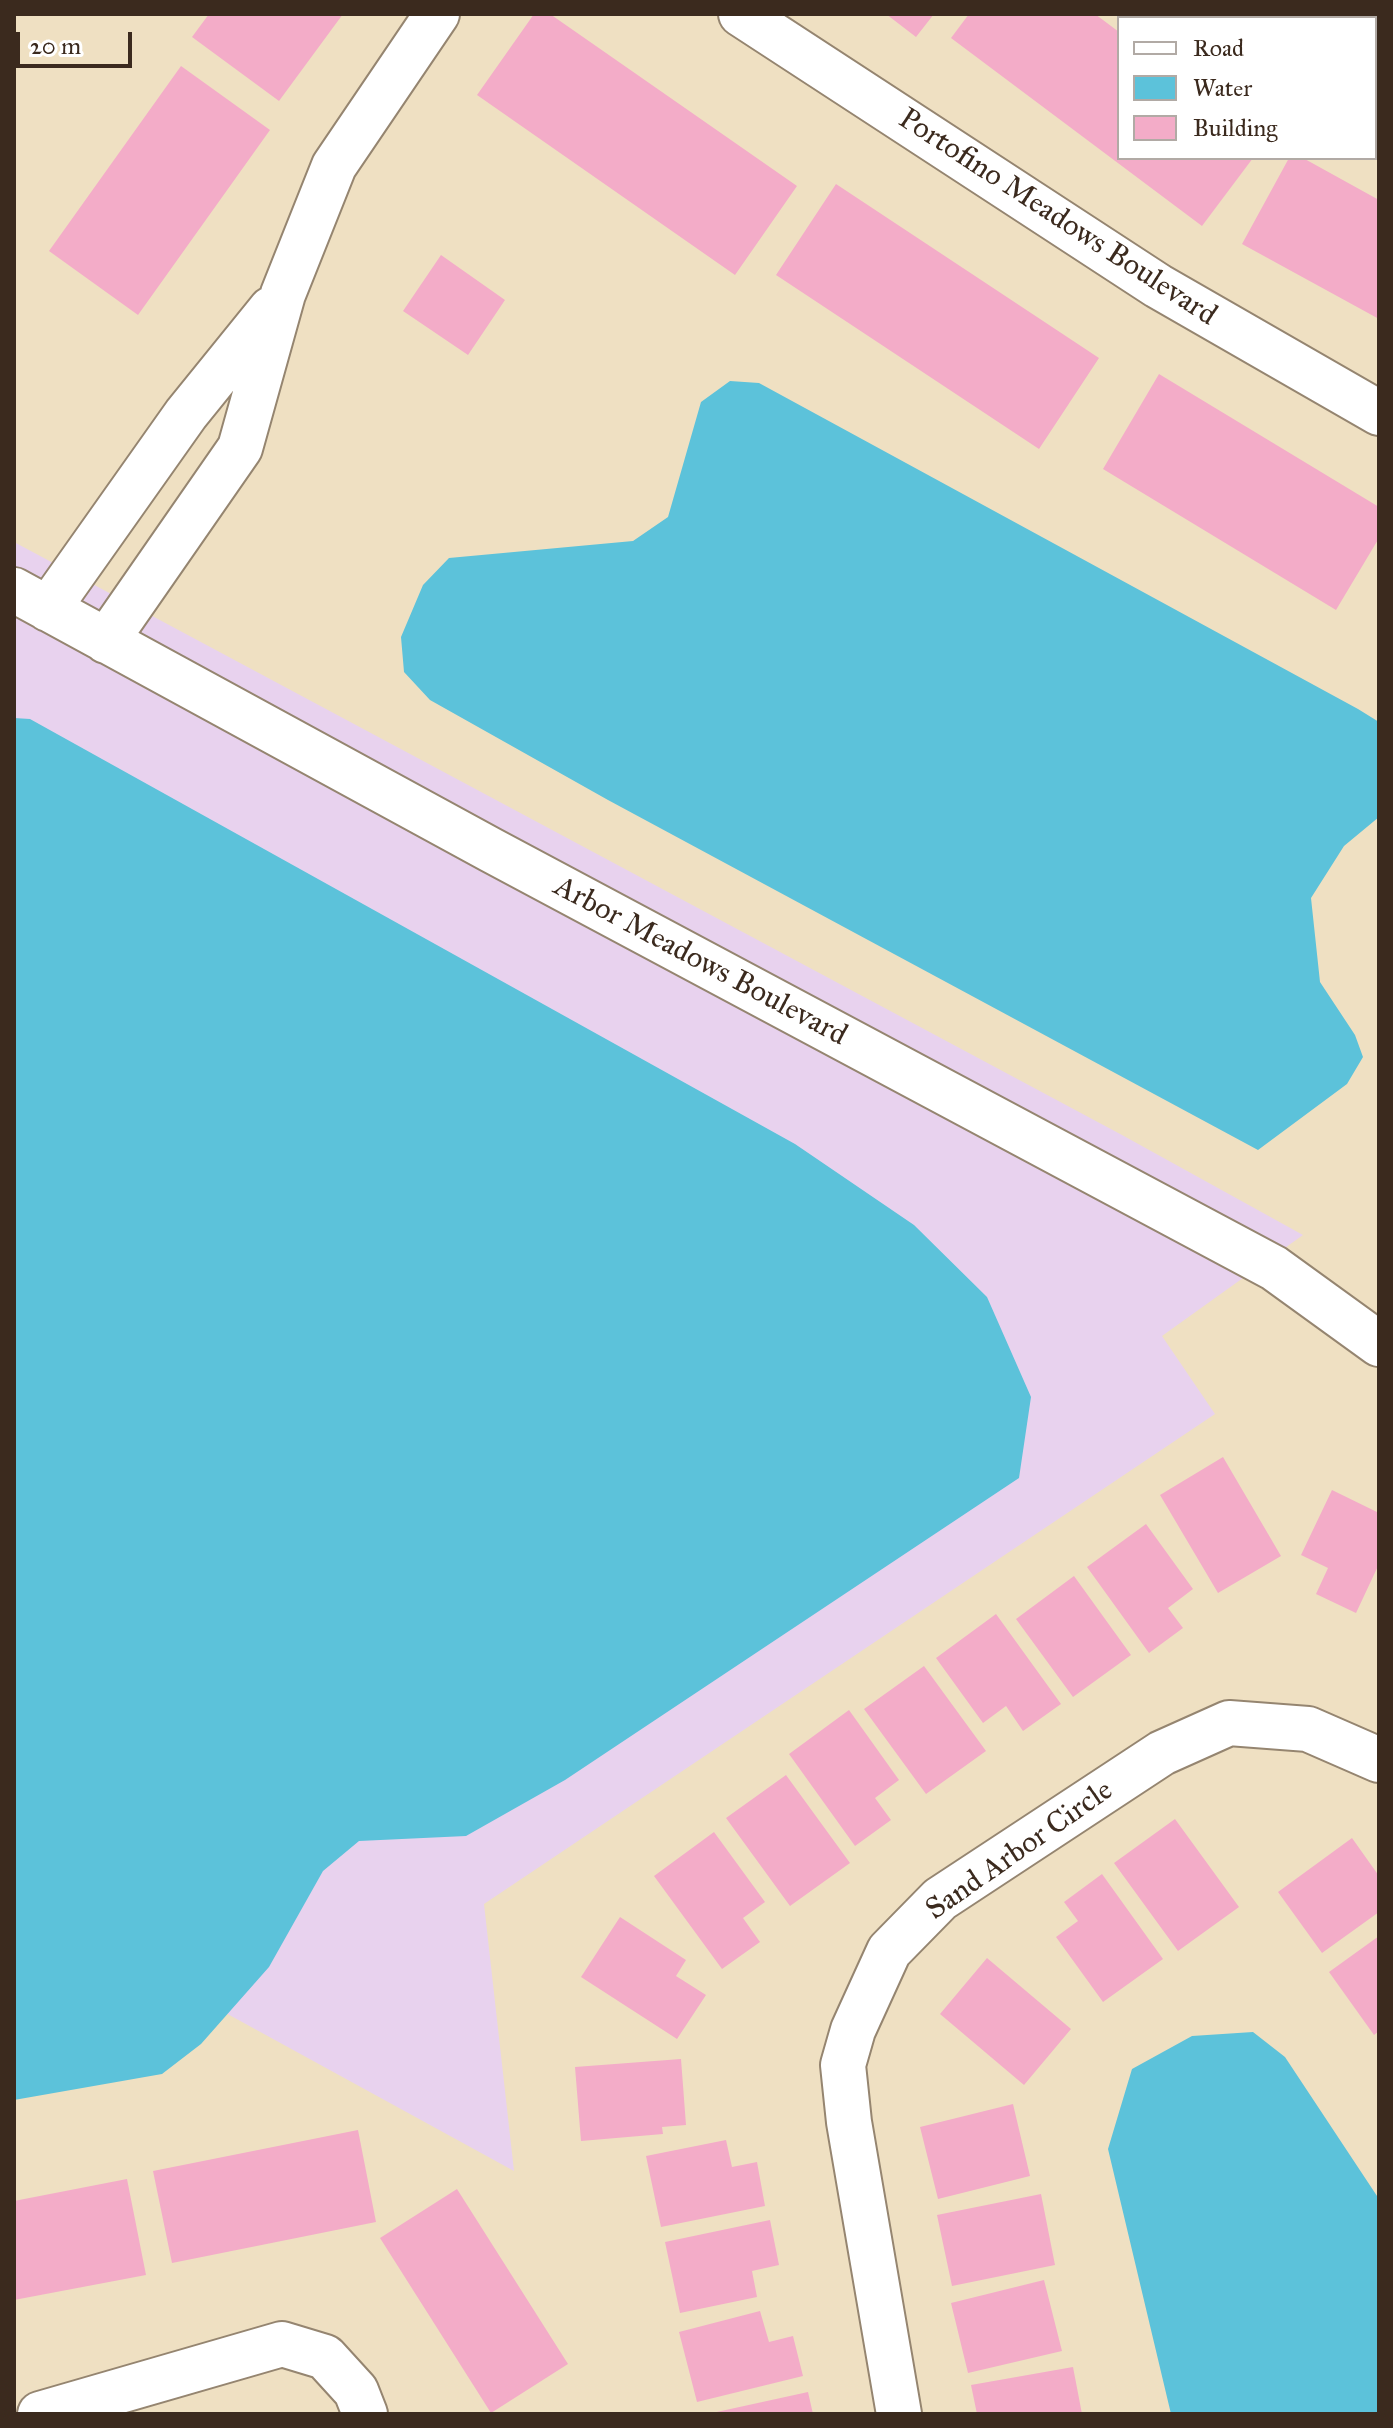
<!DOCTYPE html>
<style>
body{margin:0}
#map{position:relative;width:1393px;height:2428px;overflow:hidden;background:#efe0c2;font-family:"IM FELL Great Primer",serif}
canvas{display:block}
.frame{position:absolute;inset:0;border:16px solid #3b2a1e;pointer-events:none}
.legend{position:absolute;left:1117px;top:16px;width:260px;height:144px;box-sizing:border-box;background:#fff;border:2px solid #b1aaa5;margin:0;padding:10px 14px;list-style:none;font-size:24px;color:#3b2a1e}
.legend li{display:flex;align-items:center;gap:16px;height:40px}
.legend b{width:40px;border:2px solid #b1aaa5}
.scale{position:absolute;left:16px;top:32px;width:116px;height:36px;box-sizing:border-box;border:4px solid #3b2a1e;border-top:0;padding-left:10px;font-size:24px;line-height:28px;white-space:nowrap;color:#3b2a1e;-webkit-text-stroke:6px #fff;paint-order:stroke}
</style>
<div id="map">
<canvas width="1393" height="2428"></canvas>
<div class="frame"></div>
<ul class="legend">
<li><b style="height:10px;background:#fff"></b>Road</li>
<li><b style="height:22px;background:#5cc2da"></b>Water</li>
<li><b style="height:22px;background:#f3acc8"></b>Building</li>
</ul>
<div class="scale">20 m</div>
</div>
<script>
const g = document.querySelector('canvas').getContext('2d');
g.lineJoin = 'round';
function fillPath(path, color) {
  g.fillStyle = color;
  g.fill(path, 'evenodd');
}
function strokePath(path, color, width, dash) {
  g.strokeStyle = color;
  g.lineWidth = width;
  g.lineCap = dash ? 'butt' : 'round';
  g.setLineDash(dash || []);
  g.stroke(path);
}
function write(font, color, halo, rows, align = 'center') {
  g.font = font + ' "IM FELL Great Primer",serif';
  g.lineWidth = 8;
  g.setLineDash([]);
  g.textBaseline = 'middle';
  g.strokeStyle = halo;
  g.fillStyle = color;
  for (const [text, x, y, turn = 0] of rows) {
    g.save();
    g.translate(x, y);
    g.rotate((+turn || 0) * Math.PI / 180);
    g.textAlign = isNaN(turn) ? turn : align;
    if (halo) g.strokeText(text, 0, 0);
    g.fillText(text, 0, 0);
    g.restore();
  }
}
fillPath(new Path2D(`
 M14 542 1122 1135 1303 1235 1162 1336 1215 1414 484 1904 514 2171 14 1897Z`), '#e8d2ee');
fillPath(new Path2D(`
 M730 381 759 383 1358 709 1379 722V817L1344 846 1311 898 1320 982 1355 1035 1363 1057 1347 1084 1258 1150 608 800 430 700 404 672 401 637 423 585 449 558 633 541 668 517 701 402Z
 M14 718 30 719 795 1144 914 1225 987 1297 1031 1397 1019 1478 565 1780 466 1836 359 1841 323 1871 269 1967 201 2044 162 2074 14 2100Z
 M1253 2032 1285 2057 1379 2199V2414H1171L1108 2149 1132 2069 1192 2036Z`), '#5cc2da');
fillPath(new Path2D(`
 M209 14H343L279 101 192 37Z
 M534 14H550L797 186 735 275 477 95Z
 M886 14H934L916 37Z
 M969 14H1095L1119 32V158H1253L1202 226 951 38Z
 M181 66 270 130 138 315 49 251Z
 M1289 158H1303L1379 200V319L1242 244Z
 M836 184 1099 358 1039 449 776 275Z
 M441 255 505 300 468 355 403 311Z
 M1159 374 1379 507V538L1336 610 1103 469Z
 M1223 1457 1281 1556 1218 1593 1160 1495Z
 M1332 1490 1379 1513V1564L1356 1613 1316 1594 1328 1568 1301 1555Z
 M1146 1524 1193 1589 1168 1608 1183 1628 1149 1653 1087 1567Z
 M1074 1576 1131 1655 1073 1697 1016 1619Z
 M996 1614 1061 1704 1023 1731 1006 1706 983 1723 936 1658Z
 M924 1666 986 1751 926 1794 864 1709Z
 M849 1710 899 1780 875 1798 891 1820 855 1846 789 1754Z
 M786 1775 850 1863 790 1906 726 1818Z
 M1175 1819 1239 1907 1178 1951 1114 1863Z
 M714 1832 765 1902 743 1918 760 1942 722 1969 654 1876Z
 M1352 1838 1379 1876V1912L1322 1953 1278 1892Z
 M1102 1874 1163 1959 1103 2002 1056 1937 1078 1921 1064 1902Z
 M620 1917 686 1960 676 1976 706 1995 677 2039 581 1977Z
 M1379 1936V2031L1374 2035 1329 1972Z
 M987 1958 1071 2029 1024 2085 940 2014Z
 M681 2059 686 2125 662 2127 663 2134 581 2141 575 2067Z
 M1013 2104 1030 2176 938 2199 920 2127Z
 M358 2130 376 2222 172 2263 153 2171Z
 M726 2140 732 2167 757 2162 765 2206 661 2227 646 2156Z
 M127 2179 146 2275 14 2300V2201Z
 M457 2189 568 2364 491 2413 380 2238Z
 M1041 2194 1055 2265 952 2286 937 2215Z
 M770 2220 779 2265 752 2271 757 2297 680 2313 665 2242Z
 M1044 2280 1062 2351 968 2373 951 2303Z
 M760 2311 769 2342 793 2336 803 2376 697 2402 679 2332Z
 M1073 2367 1082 2414H977L971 2385Z
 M808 2392 813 2414H713L712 2413Z`), '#f3acc8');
const minor = new Path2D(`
 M741 14 1158 286 1379 413
 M14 590 491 850 1274 1268 1379 1344
 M48 609 186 414 271 309
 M106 641 240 448 283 294 334 166 437 14
 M40 2414 282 2344 325 2357 356 2391 365 2414
 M899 2414 849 2122 843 2065 853 2030 889 1951 940 1899 1162 1753 1229 1723 1308 1729 1379 1760`);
strokePath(minor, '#958570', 48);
strokePath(minor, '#fff', 44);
write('30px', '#3b2a1e', '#fff', [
 ["Portofino Meadows Boulevard",1057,218,33],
 ["Arbor Meadows Boulevard",700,962,28],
 ["Sand Arbor Circle",1020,1851,-35]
]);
</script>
